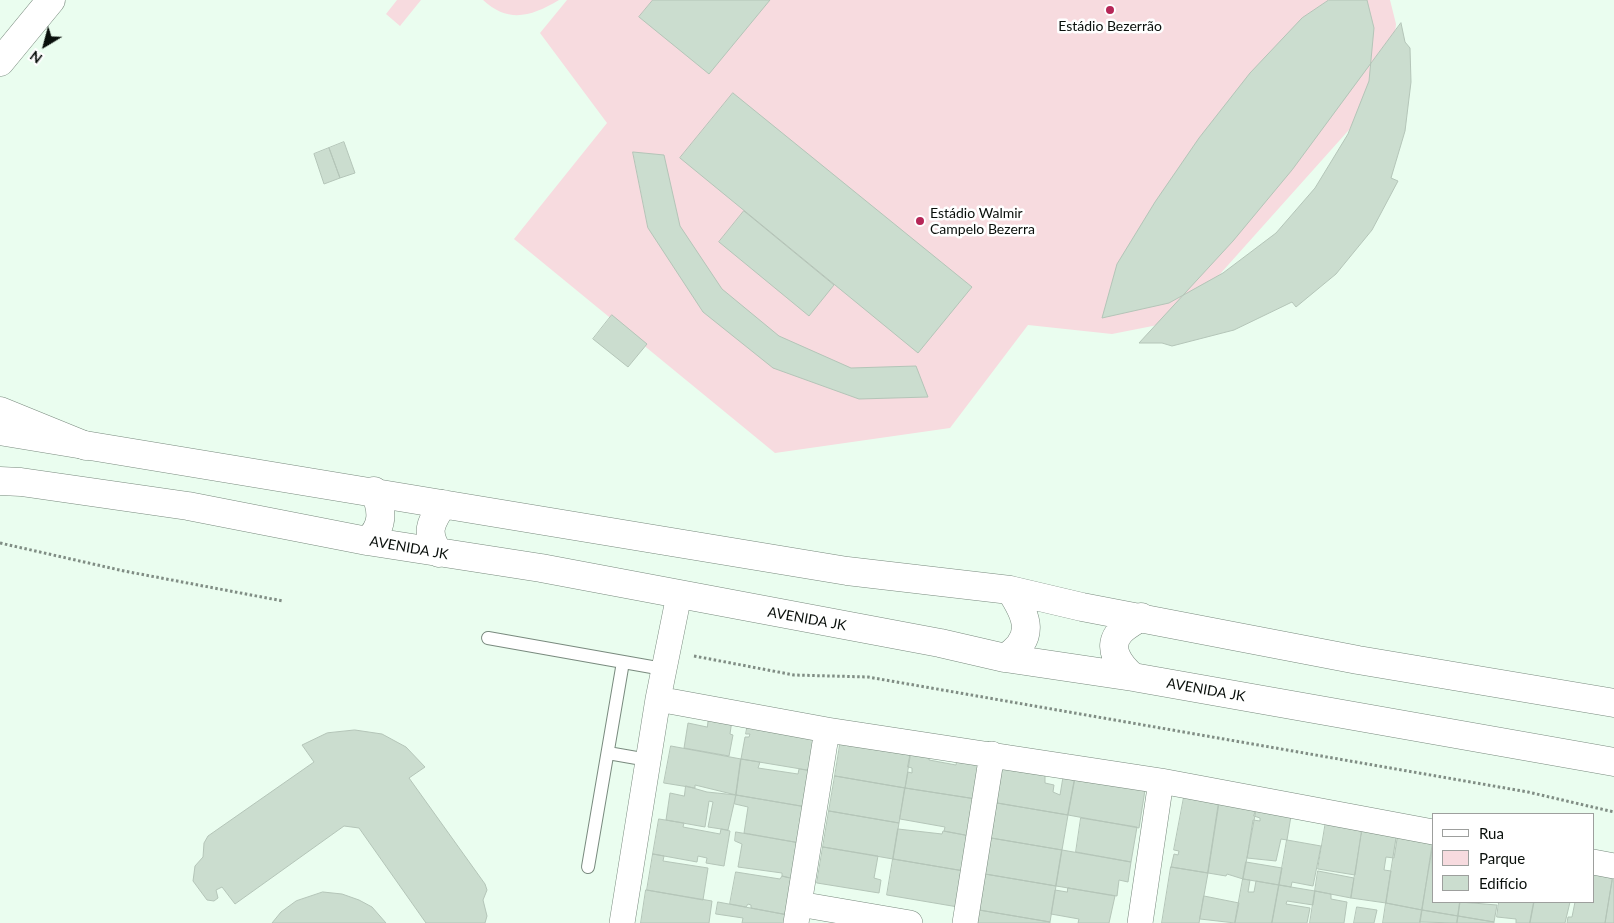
<!DOCTYPE html>
<meta charset="utf-8">
<style>
body{margin:0}
#map{position:relative;width:1614px;height:923px;overflow:hidden;background:#eafdef;font-family:Lato,sans-serif}
canvas{display:block}
.legend{position:absolute;left:1432px;top:813px;width:162px;height:90px;box-sizing:border-box;background:#fff;border:1px solid #9d9f9d;margin:0;padding:6px 9px;list-style:none;font-size:15px;color:#090f0b}
.legend li{display:flex;align-items:center;gap:10px;height:25px}
.legend b{width:25px;border:1px solid #9d9f9d}
.north{position:absolute;left:20px;top:20px;width:50px;height:50px;-webkit-text-stroke:4px #fff;paint-order:stroke;rotate:217deg;font-size:14px;font-weight:700;line-height:20px;text-align:center;color:#090f0b}
.north::after{content:'';display:block;margin:auto;width:18px;height:22px;background:#090f0b;clip-path:polygon(50% 0,100% 100%,50% 72%,0 100%)}
</style>
<div id="map">
<canvas width="1614" height="923"></canvas>
<ul class="legend">
<li><b style="height:6px;background:#fff"></b>Rua</li>
<li><b style="height:14px;background:#f7dbdf"></b>Parque</li>
<li><b style="height:14px;background:#cbddcf"></b>Edifício</li>
</ul>
<div class="north">N</div>
</div>
<script>
const g = document.querySelector('canvas').getContext('2d');
g.lineJoin = 'round';
function fillPath(path, color) {
  g.fillStyle = color;
  g.fill(path, 'evenodd');
}
function strokePath(path, color, width, dash) {
  g.strokeStyle = color;
  g.lineWidth = width;
  g.lineCap = dash ? 'butt' : 'round';
  g.setLineDash(dash || []);
  g.stroke(path);
}
function write(font, color, halo, rows, align = 'center') {
  g.font = font + ' Lato,sans-serif';
  g.lineWidth = 5;
  g.setLineDash([]);
  g.textBaseline = 'middle';
  g.strokeStyle = halo;
  g.fillStyle = color;
  for (const [text, x, y, turn = 0] of rows) {
    g.save();
    g.translate(x, y);
    g.rotate((+turn || 0) * Math.PI / 180);
    g.textAlign = isNaN(turn) ? turn : align;
    if (halo) g.strokeText(text, 0, 0);
    g.fillText(text, 0, 0);
    g.restore();
  }
}
fillPath(new Path2D(`
 M397 0H421L400 26 386 14Z
 M483 0H559C532 16 509 24 483 0Z
 M567 0H1390L1396 24 1390 84 1178 321 1112 334 1028 325 950 428 775 453 514 239 607 123 540 33Z`), '#f7dbdf');
const building = new Path2D(`
 M653 0H770L709 74 639 17Z
 M1329 0H1367L1374 28 1369 81 1348 134 1315 188 1276 233 1223 273 1169 303 1102 318 1117 264 1155 202 1199 138 1250 73 1302 18Z
 M1401 23 1405 42 1410 48 1411 82 1405 131 1391 178 1398 181 1372 230 1336 274 1296 307 1292 302 1234 330 1172 346 1162 343H1139L1233 241 1292 170Z
 M733 93 972 287 918 353 680 158Z
 M344 142 355 173 340 178 329 148Z
 M329 148 340 178 324 184 314 154Z
 M633 152 664 155 680 226 722 289 779 336 851 368 916 366 928 397 859 399 773 368 703 312 648 228Z
 M744 211 834 285 809 316 719 242Z
 M612 315 647 344 628 367 593 339Z
 M709 716 732 720 730 734 733 735 729 756 684 748 688 723 707 727Z
 M748 723 819 735 813 771 741 759 745 737H749L750 734H746Z
 M355 730 382 734 406 747 425 767 409 778 485 884 487 890 483 900 487 916 485 923H426L359 828 344 826 235 904 222 887 216 890 218 898 214 901 207 900 193 881 195 866 203 857 204 843 208 836 314 762 302 745 327 733Z
 M841 739 911 751 905 788 835 776Z
 M671 746 741 759 736 795 695 785V788L664 783Z
 M911 751 930 754 929 760 956 765 957 759 983 764 976 799 905 788 908 772 912 773V768L908 767Z
 M741 759 760 762 758 768 798 774 799 769 813 771 807 807 736 795Z
 M1003 767 1045 774V783L1054 785 1053 792 1060 795 1063 777 1075 778 1068 815 997 803Z
 M835 776 905 788 899 823 829 811Z
 M1075 778 1145 790 1139 828 1068 815Z
 M686 786 707 792 736 795 728 830 708 827 713 802 709 801 705 827 666 820 670 793 684 796Z
 M905 788 976 799 970 836 944 831 945 827 900 819Z
 M736 795 806 807 800 843 744 833 748 807 735 804Z
 M1184 797 1219 803 1208 873 1171 867 1174 854 1178 855 1179 851 1174 850Z
 M1219 802 1256 810 1243 879 1227 874 1226 876 1208 873Z
 M997 803 1068 815 1062 850 991 838Z
 M1256 810 1291 816 1287 840 1281 839 1276 861 1247 858 1253 820 1260 821V818L1254 816Z
 M829 811 899 823 893 859 823 847Z
 M1081 818 1137 827 1131 862 1076 852Z
 M659 819 684 823 683 827 720 834 721 829 730 831 724 866 706 863 707 858 698 856 697 862 653 854Z
 M1326 821 1362 827 1355 875 1318 869Z
 M1363 827 1398 833 1394 858 1386 857 1384 870 1391 871 1386 903 1351 898Z
 M898 829 942 834 943 831 970 836 964 871 893 859Z
 M736 832 800 843 794 879 782 876V873L738 867 742 844 735 841Z
 M1397 834 1433 839 1422 910 1386 903Z
 M991 838 1062 850 1056 886 985 874Z
 M1287 840 1321 846 1313 886 1292 882 1291 887 1279 885Z
 M823 847 878 856 874 878 881 880 879 893 817 883Z
 M1062 850 1131 862 1128 882 1119 880 1117 896 1056 886Z
 M1432 850 1433 902H1460L1458 916 1422 910Z
 M653 854 664 856 663 861 708 868 703 900 647 890Z
 M893 859 964 871 958 907 887 895Z
 M1246 862 1282 868 1279 885 1243 879Z
 M1593 865 1614 868 1605 923H1567L1568 917H1572L1575 902H1593Z
 M1171 867 1208 873 1199 923H1162Z
 M1614 870V923H1605L1612 881Z
 M1318 871 1354 878 1351 898 1315 891Z
 M736 872 780 879 782 876 794 879 788 915 751 908V905L748 904 746 907 730 904Z
 M985 874 1056 886 1050 922 979 910Z
 M1243 879 1250 880 1248 892H1254L1256 881 1279 885 1272 923H1235Z
 M1279 885 1315 891 1313 905 1287 901 1286 904 1310 908 1307 923H1272Z
 M1068 888 1115 896 1109 923H1078L1079 919 1051 914 1055 890 1067 892Z
 M646 890 712 901 709 923H641Z
 M1315 891 1331 894V899L1347 902 1344 923H1310Z
 M323 892 342 894 359 900 372 907 386 923H272L281 912 296 901Z
 M1204 896 1239 903 1235 923 1200 919Z
 M718 902 788 915 786 923H742L743 918 716 914Z
 M1460 902 1497 905 1494 922 1458 916Z
 M1499 902H1534L1530 923H1516V919L1497 917Z
 M1534 902H1570L1565 923H1530Z
 M1386 903 1422 910 1420 923H1383Z
 M1357 907 1377 910 1374 923H1354Z
 M979 910 1050 922V923H977Z
 M1422 910 1458 916 1457 923 1420 922Z
 M1458 916 1494 922V923H1457Z`);
fillPath(building, '#cbddcf');
strokePath(building, '#b4c5b8', 1);
const service = new Path2D(`
 M488 638 663 669
 M608 753 648 760
 M588 867 623 662`);
const minor = new Path2D(`
 M658 699 827 730 1161 781 1433 832
 M1593 862 1614 866
 M799 904 910 923
 M622 923 658 699 679 595
 M796 923 827 730
 M965 923 992 754
 M1140 923 1161 781`);
const secondary = new Path2D(`
 M0 431 847 571 1010 590 1082 607 1358 660 1614 703
 M0 481 21 482 188 506 367 541 541 568 940 643 1005 658 1133 677 1614 762
 M367 541C384 527 383 510 374 491
 M439 553C425 533 430 523 443 504
 M1005 658C1036 638 1028 617 1010 590
 M1133 677C1120 666 1105 647 1121 631 1127 625 1135 621 1141 617`);
const primary = new Path2D(`
 M0 62 51 0
 M0 411 86 446`);
strokePath(service, '#798a7e', 14);
strokePath(minor, '#798a7e', 26);
strokePath(secondary, '#798a7e', 29);
strokePath(primary, '#798a7e', 29);
strokePath(new Path2D(`
 M0 543 124 571 283 601
 M694 656 794 675 868 677 1528 792 1614 812`), '#808d84', 3, [2.5, 2.5]);
strokePath(service, '#fff', 12);
strokePath(minor, '#fff', 25);
strokePath(secondary, '#fff', 28);
strokePath(primary, '#fff', 28);
for (const [x, y, r, color] of [
 [1110,10,5,"#b62657"],
 [920,221,5,"#b62657"]
]) {
  const dot = new Path2D();
  dot.arc(x, y, r, 0, 2 * Math.PI);
  g.fillStyle = color;
  g.fill(dot);
  strokePath(dot, '#fff', 2);
}
write('14px', '#090f0b', '#fff', [
 ["Estádio Bezerrão",1110,26],
 ["Estádio Walmir",930,213,"left"],
 ["Campelo Bezerra",930,229,"left"]
]);
write('14px', '#090f0b', '#fff', [
 ["AVENIDA JK",409,548,10],
 ["AVENIDA JK",807,619,10],
 ["AVENIDA JK",1206,690,10]
]);
</script>
